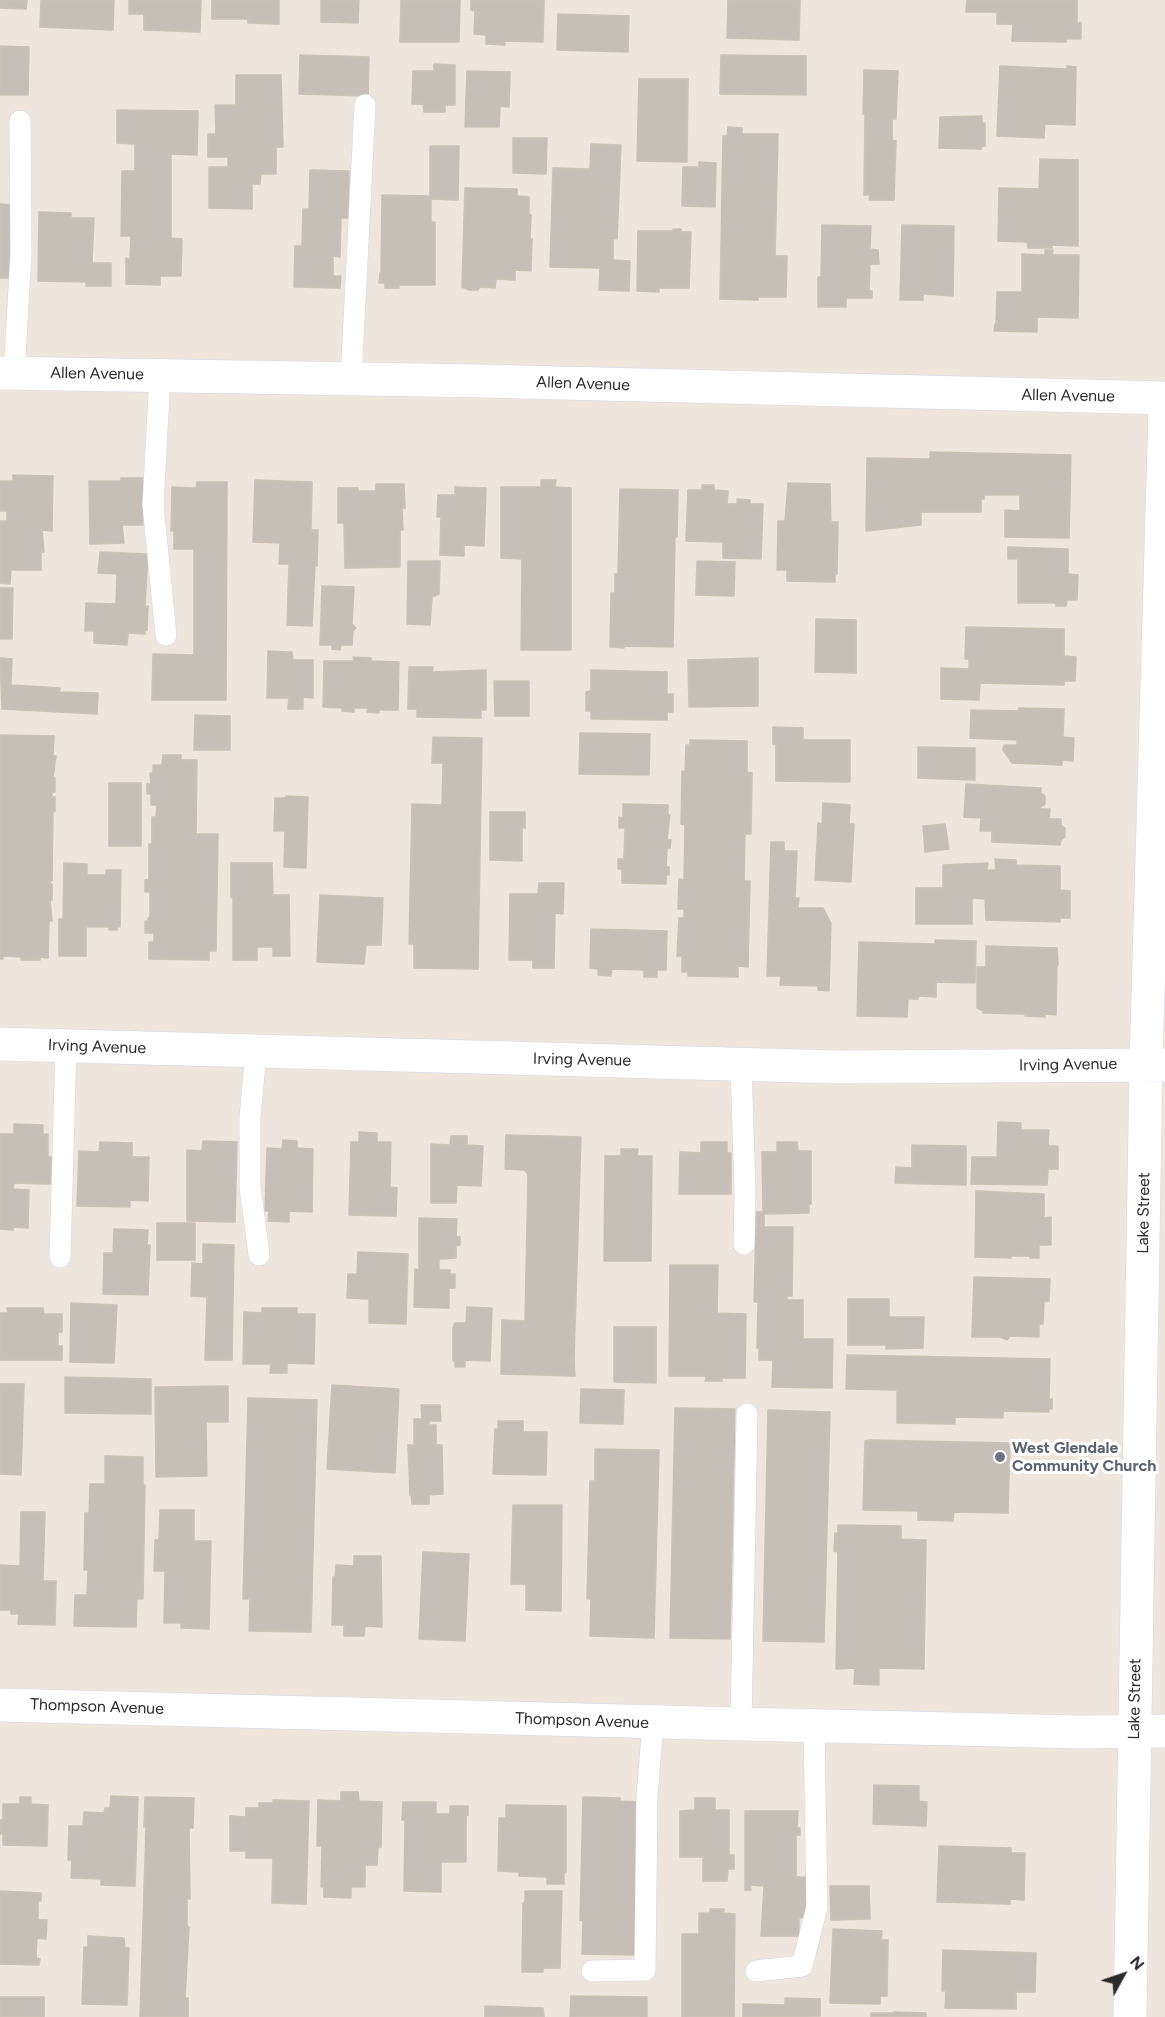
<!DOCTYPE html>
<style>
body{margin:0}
#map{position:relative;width:1165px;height:2017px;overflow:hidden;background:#eee5dc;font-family:Figtree,sans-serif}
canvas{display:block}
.north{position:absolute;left:1093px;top:1945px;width:60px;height:60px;-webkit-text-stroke:4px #fff;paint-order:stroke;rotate:50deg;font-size:16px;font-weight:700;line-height:24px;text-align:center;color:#2b2b2b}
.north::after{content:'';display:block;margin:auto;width:21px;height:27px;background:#2b2b2b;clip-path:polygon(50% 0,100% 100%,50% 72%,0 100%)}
</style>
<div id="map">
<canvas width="1165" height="2017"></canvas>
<div class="north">N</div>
</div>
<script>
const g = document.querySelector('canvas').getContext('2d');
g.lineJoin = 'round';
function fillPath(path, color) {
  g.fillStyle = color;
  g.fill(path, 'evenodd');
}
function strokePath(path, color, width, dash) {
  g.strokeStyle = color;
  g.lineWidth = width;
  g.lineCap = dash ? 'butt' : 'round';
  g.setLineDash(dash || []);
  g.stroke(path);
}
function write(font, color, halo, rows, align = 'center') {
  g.font = font + ' Figtree,sans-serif';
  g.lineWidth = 6;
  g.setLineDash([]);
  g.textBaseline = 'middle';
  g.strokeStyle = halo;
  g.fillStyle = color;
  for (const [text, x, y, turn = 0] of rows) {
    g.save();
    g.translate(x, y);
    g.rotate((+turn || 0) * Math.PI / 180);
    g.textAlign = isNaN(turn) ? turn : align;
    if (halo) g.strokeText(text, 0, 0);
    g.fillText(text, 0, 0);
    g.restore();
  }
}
const building = new Path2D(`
 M0 0H27L26 9 0 8Z
 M41 0H114L113 30 40 27Z
 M129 0H201L200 32 144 30V14H129Z
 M212 0H279V24L248 23V19H212Z
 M321 0H359L358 23 321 22Z
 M401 0H460L459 42H400Z
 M471 0H544L543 42 504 41 505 45 486 44V35L474 34 475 11 471 10Z
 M728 0H800L799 40 727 38Z
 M967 0H1077V23H1081V39H1066V42L1012 41 1013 24H997V12H966Z
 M558 14 629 16 628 52 557 50Z
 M0 46 29 47 28 95H0Z
 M300 55 369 57 368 96 299 94Z
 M721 55 806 56V95L720 94Z
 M434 64 455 65V105H445V112H424L423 104H412L413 71H434Z
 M1000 66 1067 69V66L1076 67 1075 125 1045 124 1044 138 997 136Z
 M864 70 898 71 896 119H892V140L896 141 894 200H869L870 195H864L865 114H863Z
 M467 71 510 72 509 107 500 106 499 127H465Z
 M236 75H281L283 147H276V174H261L260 184H252V209L209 208V167H228V157H208V134H216L215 105H236Z
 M639 79H688L687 162 637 161Z
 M117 110 198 111 197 155 171 154V238L182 239 181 276H160V285L126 284V258L130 259 131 236H121L122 171H135V144L117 143Z
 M982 116V123H985V146H981V149L939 148 940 117Z
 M728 127 742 128V134H778L775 256H787L786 297H758V300L720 299 723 136H727Z
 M513 138H547L546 174 513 173Z
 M591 144 621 145 617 239 613 238V260L630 261 629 291 599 290 600 268 550 267 553 168 590 169Z
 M430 146H459L458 200 431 199V222H435V285H399V288H385V283H379L380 273H381L382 195 430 196Z
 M1040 159 1078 160V246L1052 245V248H1028L1027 242 998 241 999 188 1039 189Z
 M699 162 716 163 715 207 682 206 683 167H699Z
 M310 170 349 171 348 218H341L340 257 333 256V276H341L340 288 294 287 295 246H302L303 209H309Z
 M465 188 517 189V196L529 197V214L531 215 530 239H532L531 271 515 270V280L496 279 495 288 480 287 478 290H469L462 287Z
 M0 204 16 205 13 278H0Z
 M39 212 71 213V218H94L92 263H111V286H86V282L38 281Z
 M822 225 871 226 870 249 878 250 879 264H870L869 291H872V298H846V307H818V277H821Z
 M902 225 954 226 953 296 923 294V300H900Z
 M673 229H681V232H691L689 288H659V292L637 291 638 231H673Z
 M1045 250H1053L1052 255H1079L1078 318 1037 317V332L994 331 995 324H996L997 292H1022V254L1045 255Z
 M930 452 1071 455 1069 538 1005 537V510L1020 511V495H984V499H981V512H921V525L866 531 867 458 930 459Z
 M13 475 53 476 52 531 42 530 44 552H41V570H11L10 584 0 583V521H7V511H0V481H13Z
 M121 478H143V525H122L124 543 90 544 89 481H121Z
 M255 480 312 482 311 530H318L317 566 315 565 312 626 287 625 289 564H279L280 543 253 542Z
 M541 480H556L555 487 571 488V650H521L522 559 501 558V487H541Z
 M197 482H227L226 700H152L153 654 194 655V549H174V531H171L172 487 196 488Z
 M788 483 830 484 831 522H838L837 574H835V582L787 581V570H777L778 521H785Z
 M376 484H404L405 508H402L403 530H400V567L345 568 344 523H338V488H358V491H376Z
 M702 485H714V490L728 491 727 504H737V499L750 500V504H763L761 559 723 558V542L686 541 688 490H702Z
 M455 487 486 488 484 546 464 545V556L440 555 441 517H437L438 495H455Z
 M620 489 678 490 677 537H675L673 647 624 646V648L610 647 611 593H615V574H618Z
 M1008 547 1068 549V574L1078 575 1077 600H1067L1066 606H1056V603H1018V559H1008Z
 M100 552 148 554 145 607 148 606 147 630 145 631V634L128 633 127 645 94 643V631H85L86 603 116 604 117 574 98 573Z
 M408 561H440L439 594 432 597 430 625 407 624Z
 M697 561 735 562 734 596 696 595Z
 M322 586 354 587 352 624 356 628 353 631 352 645H341L340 650 332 649V645H320Z
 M0 588H13L12 639H0Z
 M816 619 856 620V673L815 672Z
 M966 627 1064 629V656L1076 657 1075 681H1064V685L980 683 979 700 941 699V668L969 669V659H965Z
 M268 651 292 652 293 660H313V698L303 697V709H288L289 698H267Z
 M353 657 371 658V661L399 662 398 710H379V713L367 712 368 708H354V712L342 711V708L323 707 324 661H354Z
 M0 658 12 659 11 685 60 688 59 692 98 693 97 714 2 709Z
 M758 658V706L689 707 688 660Z
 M409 667H433L432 672 486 670V710H481V718L417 717V709H408Z
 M591 670 667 672V694H673V712H667V720L591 719V711H586V692L591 691Z
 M494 681H529V716H495Z
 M1019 708 1064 709 1063 737 1074 738 1073 761 1062 760V765L1012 763 1003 750 1004 745H1017V740L970 738 971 710 1019 711Z
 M195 715 230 716V750H194Z
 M773 727 803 728V740H850V782L776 781V744H773Z
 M580 733 650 734 649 775 579 774Z
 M0 735 54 736 53 756H56L53 778H55V792H52V797H55V811L53 812 52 881H50V884H52V900H50L52 921H49L48 958 40 957V960H21V957L3 956V959H0Z
 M433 737 482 738 478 969 414 968V944H409L412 804 442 805 443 763H432Z
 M690 740 747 741V772L752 773 751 834H745L744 881H750L748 967 738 966V977L688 976V972H682V956H677L679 918H684V909H678L679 879 684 880 685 825 681 824 682 771 685 772 686 745H690Z
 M918 747 975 748V780L918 778Z
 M163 755H181V760H197L196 834H218L216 951H209V960L149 959V942H154V933H145V921H148V918H150V892H145V880H149V844H152V817H156L157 805H151V794H147V784H151L150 773H153V765H162Z
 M109 783H141V846H109Z
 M966 784 1041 788V793L1045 796V804L1040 807 1041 809H1050L1049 819H1061V825L1065 828V837L1061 840 1060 845 992 842V831H980L981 818 964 817Z
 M286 796 308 797 306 868 284 867 285 831H274L275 798H285Z
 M823 803 850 805 849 824H854L851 882 815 880 818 823 822 824Z
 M623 804 668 805V815H670L667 840H671L670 848H667L666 867H669V875H666V884L622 883V869H618V859H624L625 828H619V817L623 818Z
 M490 812H525V828L522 827V861L490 860Z
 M945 824 949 849 925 852 923 826Z
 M771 842H784V851H797L795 898H799L798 908H823L831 923 829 991 818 990V986L780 985 781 976H767Z
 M995 859 1016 860V865L1060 866V890L1070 891V918H1060V922L986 920 985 899 972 898V924H916V888H943V865L988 863 987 870H996Z
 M64 863 87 864V875H106V870H121L120 927 117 926V930H109V927H86V956H59V919H63Z
 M231 863H272L273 895H289L290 956H273V947H257V960H233V897H231Z
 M539 883H564L563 914 555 913 554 968H533V960H509L510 894H538Z
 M320 895 383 898 381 945H366L364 964 317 962Z
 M591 929 667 931 666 970H657V977H644V970L612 969 611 976 598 975V969L590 968Z
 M935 940 976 941 975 983 936 982V997L918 996V999H908L907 1017 857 1016 859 942 935 944Z
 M986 946 1057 948 1058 965H1057L1056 1015 1045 1014V1017L1025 1016V1014L983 1013V1011L977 1008V967H986Z
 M998 1122 1021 1123V1130H1049L1048 1146H1058V1169H1048L1047 1185 971 1184 972 1157H997Z
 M14 1124 43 1125V1134H48V1157H52L51 1184 14 1183 13 1189 29 1190 28 1228 13 1227V1230L0 1229V1134H14Z
 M359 1132 377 1133V1142H391L390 1187 397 1188 396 1216 349 1215 351 1142H359Z
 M506 1135 581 1137 574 1360 575 1376 501 1374 502 1320 525 1321 528 1174 524 1170 505 1169Z
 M451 1136H467V1145L483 1146 481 1186 457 1185 456 1203H431V1144L450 1145Z
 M283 1140 297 1141V1148L313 1149 312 1212 289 1211V1222L268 1221 269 1211H265L267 1148 282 1149Z
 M203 1141 237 1142 235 1222 187 1221V1150L202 1151Z
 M100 1142 132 1143V1157H149L148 1201 130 1200V1207L77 1206 79 1151 99 1152Z
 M701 1142H727V1153H731V1194H679L680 1152 701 1153Z
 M777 1142H797L798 1151H811V1204H809V1213L764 1214V1226H756V1212H763L762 1152H777Z
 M912 1145 966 1146V1185L895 1183 896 1167 912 1168Z
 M621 1149H638L637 1156H652L651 1261H604L605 1156H621Z
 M976 1191 1044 1194V1218L1051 1217V1245H1039V1258H1030V1256H1011V1258L975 1257Z
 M419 1218 457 1219 456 1236 460 1237V1245L456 1246V1258L439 1259V1270H450V1274H455V1288H449V1308L414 1307 415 1269 419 1270Z
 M157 1223H195V1260H157Z
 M756 1227H793L792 1296H787V1300H803V1339H833L832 1388 772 1387 773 1360H759V1348H757L758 1302H754Z
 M114 1229 148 1230 147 1245H150L148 1295 103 1294 104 1253H113Z
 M203 1244 234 1245 232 1360H205L207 1297 191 1296 192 1263 203 1264Z
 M358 1252 408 1254 406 1324 369 1323V1299L347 1298 348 1274H357Z
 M670 1265H718L717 1313 746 1314 745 1378H722V1381H705L706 1376H669Z
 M974 1277 1050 1279 1049 1301 1044 1302 1043 1324H1039V1337L1010 1336 1007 1340 1000 1337H972Z
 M848 1299H889V1317H924L923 1348 886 1349V1345H848Z
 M71 1303 117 1305 114 1363 70 1362Z
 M467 1307 492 1308 490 1361 465 1360V1367H455V1361H453V1328L455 1323H466Z
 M7 1308H43L44 1314H62V1332H58V1346H62V1360H0V1313H8Z
 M262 1308H297V1314H315L314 1364 287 1363V1373H270L271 1364H243L244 1312 262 1313Z
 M614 1327H656V1383L614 1382Z
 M847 1355 1050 1359 1049 1399H1052V1409H1049V1412L1003 1411V1418L955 1417V1424L897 1423V1390L846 1389Z
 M65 1377 151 1379V1414L65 1413Z
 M0 1384H24L21 1475 0 1474Z
 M332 1385 399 1389 395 1473 327 1469Z
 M228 1386V1422H206L207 1476 156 1477 155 1387Z
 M581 1389 624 1390 623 1424 580 1423Z
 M248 1398 317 1400 311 1632 249 1631 250 1599H243Z
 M421 1405H440L441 1421H429V1425H436V1445H442L443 1494 429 1495V1504H412L411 1494 410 1495 408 1445H414V1419H422Z
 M675 1408 735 1409 730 1639 670 1638Z
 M768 1410 830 1412 824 1642 763 1641Z
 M498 1421H523V1432H547L546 1475 493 1474 495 1429H498Z
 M870 1440 1010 1443 1008 1513 954 1512 953 1521 918 1520V1511L863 1510 865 1441Z
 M595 1449 659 1450 654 1638 590 1636 591 1599H587L590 1481H595Z
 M105 1456 143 1457V1485H145L143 1599H137L136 1627 74 1626 75 1595H87L88 1570H84L85 1513H89L90 1484H105Z
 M513 1505H562L561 1611 526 1610V1584H511Z
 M160 1510H194V1541H211L209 1629 181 1628V1623H164L165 1571H154L155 1540H159Z
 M21 1512H45L43 1581H56L55 1625 18 1624 19 1614H11V1610H0V1565L20 1566Z
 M838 1525 901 1526V1539L926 1540 924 1669 879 1668V1685L854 1684 855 1668 836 1669 838 1552 834 1551 835 1533H838Z
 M423 1552 469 1554 465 1641 419 1639Z
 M354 1556H381L382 1627 365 1626 364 1636H344V1625H332L333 1577H335L336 1565 354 1566Z
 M874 1785 919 1786V1801L927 1802 926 1826 873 1824Z
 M341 1792H358L359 1801 382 1802 381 1847 378 1848 377 1865H365V1887H351V1898L324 1897V1887H321L322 1846H317L318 1800 341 1801Z
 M111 1796 138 1797 135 1886 101 1885V1879L71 1878 72 1860H68L69 1826H83L84 1812 104 1813 105 1808H110Z
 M20 1797H31V1804L48 1805 47 1846 3 1845V1833L0 1834V1820H3V1804H20Z
 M145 1797 194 1798 193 1828H189L190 1899H187V1927H189L185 1998H188V2017H140L146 1827H144Z
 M583 1797 620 1798V1801L644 1802 637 1955 582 1954 583 1921 580 1920Z
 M695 1798H715V1810H729V1855H734V1869H728L727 1881H703V1857H680V1811L695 1810Z
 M273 1800 309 1801 306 1904 272 1903 273 1858H246V1851H230V1816L246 1817V1808H259V1803H273Z
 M403 1802H436V1814H450V1806H468V1815L466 1816V1862H441V1892L404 1891 405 1820H402Z
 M506 1805 566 1806V1872L564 1873V1884H547V1877L519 1876V1872L498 1871 499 1818H506Z
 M745 1811H798L797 1828H800V1835H796V1877H808V1917L799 1918V1936H761L764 1886 750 1885 751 1890H745Z
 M939 1846 1011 1848V1853H1025L1024 1900 1010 1899V1904L937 1902Z
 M830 1886H869L870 1919 831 1920Z
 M0 1891 41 1893V1901H38V1920H47L46 1939 37 1938 36 1958 40 1959 39 1965 0 1964Z
 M525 1891H562L560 1968H543V1972H522L523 1903H525Z
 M710 1909H724L723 1913 735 1914 734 2017H682V1934H699V1913H710Z
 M833 1929 882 1931 881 1940H888L887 1996H880V2004L830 2003Z
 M88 1936 124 1938 125 1948H129L127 2005 82 2004 84 1947H88Z
 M943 1950 1036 1953 1035 1992H1016V2009L945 2008 946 1991H942Z
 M571 1996 647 1997V2017H570Z
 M0 1997H44V2017H0Z
 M785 1998 820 1999V2016L743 2017V2004L785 2005Z
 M485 2006 543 2008 544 2017H485Z
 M894 2012 926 2013V2017H871V2013H894Z`);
fillPath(building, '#c6bfb8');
strokePath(building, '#cac1b5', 1.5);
const service = new Path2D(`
 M14 373 21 254 20 121
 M160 375 153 505 166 635
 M351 379 365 105
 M256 1052 250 1117V1187L259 1255
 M741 1064 745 1192 744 1244
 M60 1257 66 1046
 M741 1724 747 1414
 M592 1971 645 1970 647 1797 653 1722
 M756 1971 802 1966 817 1907 814 1726`);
const minor = new Path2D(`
 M0 373 481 381 1165 398
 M0 1044 838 1067 1165 1065
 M0 1705 741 1724 1079 1732 1165 1731
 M1130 2017 1146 1064 1165 410`);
strokePath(service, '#d1d5e5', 22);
strokePath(minor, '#d1d5e5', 34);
strokePath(service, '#fff', 21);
strokePath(minor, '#fff', 33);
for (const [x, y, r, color] of [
 [1000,1457,6,"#6b7280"]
]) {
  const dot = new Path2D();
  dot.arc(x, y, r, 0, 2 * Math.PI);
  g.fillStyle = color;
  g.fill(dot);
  strokePath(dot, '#fff', 2);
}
write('16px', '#2b2b2b', '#fff', [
 ["Allen Avenue",97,374,1],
 ["Allen Avenue",583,384,2],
 ["Allen Avenue",1068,396,1],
 ["Irving Avenue",97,1047,2],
 ["Irving Avenue",582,1060,1],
 ["Irving Avenue",1068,1065,-1],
 ["Lake Street",1144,1213,-89],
 ["Lake Street",1135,1699,-89],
 ["Thompson Avenue",97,1707,2],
 ["Thompson Avenue",582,1721,2]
]);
write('bold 16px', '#5b616d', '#fff', [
 ["West Glendale",1012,1448],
 ["Community Church",1012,1466]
], 'left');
</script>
